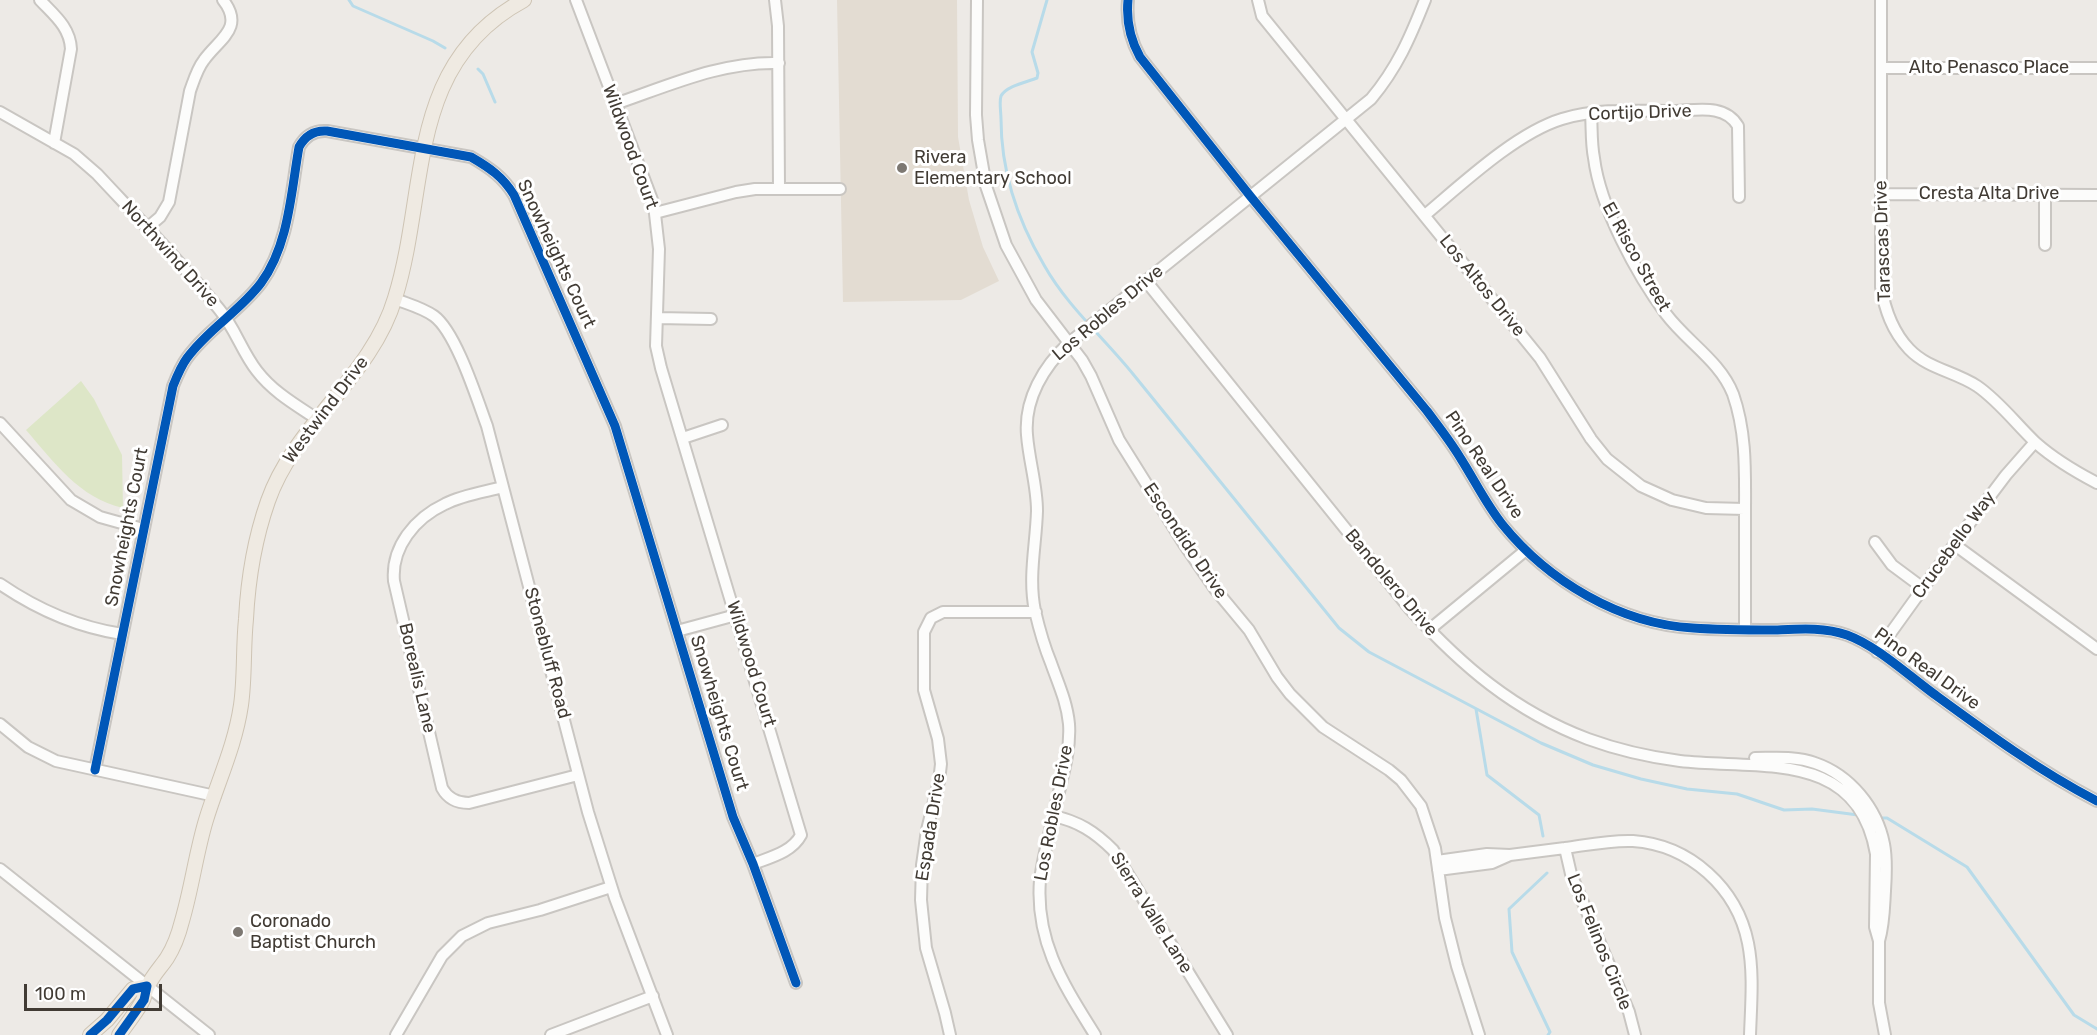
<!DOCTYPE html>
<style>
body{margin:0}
#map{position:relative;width:2097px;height:1035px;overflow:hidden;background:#edeae6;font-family:Rubik,sans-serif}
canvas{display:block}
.scale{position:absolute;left:24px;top:984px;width:138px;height:27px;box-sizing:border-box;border:3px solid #413b34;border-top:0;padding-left:8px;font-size:18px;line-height:21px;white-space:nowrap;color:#413b34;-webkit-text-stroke:4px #fff;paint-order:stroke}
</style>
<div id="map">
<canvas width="2097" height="1035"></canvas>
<div class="scale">100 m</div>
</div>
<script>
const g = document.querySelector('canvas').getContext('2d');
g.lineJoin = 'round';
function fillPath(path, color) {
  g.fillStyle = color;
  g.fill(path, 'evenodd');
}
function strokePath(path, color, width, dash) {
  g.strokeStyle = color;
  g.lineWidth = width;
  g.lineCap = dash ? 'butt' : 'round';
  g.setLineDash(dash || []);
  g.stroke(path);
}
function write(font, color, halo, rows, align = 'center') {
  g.font = font + ' Rubik,sans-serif';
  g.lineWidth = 6;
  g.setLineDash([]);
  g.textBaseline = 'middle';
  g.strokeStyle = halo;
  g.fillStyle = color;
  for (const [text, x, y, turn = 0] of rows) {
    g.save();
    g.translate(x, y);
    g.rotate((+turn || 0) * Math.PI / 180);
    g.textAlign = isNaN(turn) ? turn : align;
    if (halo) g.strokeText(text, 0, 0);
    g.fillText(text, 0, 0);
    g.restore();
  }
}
fillPath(new Path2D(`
 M837 0H957L958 137 969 200 983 247 999 281 961 300 843 302Z`), '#e3dcd2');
fillPath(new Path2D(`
 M81 381 94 399 122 455 123 508C79 498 54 462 26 430Z`), '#dde6c7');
strokePath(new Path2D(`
 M349 0 353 6 433 41 445 48
 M1047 0 1032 52 1038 73 1037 78C1027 82 1006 86 1001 96 999 102 1001 112 1001 119 1001 170 1018 221 1044 265 1067 306 1104 338 1133 374 1202 459 1270 544 1339 628L1369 652 1541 743 1593 765 1641 779 1687 789 1737 794 1784 810 1812 809 1858 815
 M478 69 483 74 495 102
 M1476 709 1487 775 1539 815 1543 836
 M1879 818H1887L1967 867 2074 1015 2097 1029
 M1547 873 1509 909 1512 952 1550 1032 1548 1035`), '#b8dbe9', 3);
const minor = new Path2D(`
 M40 0C54 15 70 27 71 49L54 143
 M576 0 654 205 659 249 656 346 661 368 801 835C792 852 771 857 753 864
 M775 0 778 26 779 189
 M977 0 976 115 978 140 986 186 1006 245 1036 300 1082 360 1091 376 1119 440 1184 544 1215 589 1249 630 1277 677 1290 694 1323 727 1389 770 1401 780 1421 806 1435 848 1445 918 1457 966 1479 1035
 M1128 0C1126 21 1130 39 1140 57L1251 197 1427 411C1439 427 1451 442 1461 459 1475 481 1486 504 1502 524 1548 581 1620 624 1693 628 1720 630 1748 630 1775 630 1799 629 1824 627 1847 635 1877 646 1908 675 1934 694 1986 732 2039 771 2097 801
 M1258 0 1262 16 1540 358 1591 439 1607 459 1641 486 1672 500 1706 508 1745 509
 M1881 0V287C1885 310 1892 331 1909 349 1928 369 1954 371 1977 386 1999 401 2016 424 2036 443 2054 459 2076 472 2097 483
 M1882 68H2097
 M615 104C668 86 722 61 779 63
 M0 112 74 154 97 174C138 218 181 262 219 309 235 328 242 352 257 371 273 392 296 405 317 419
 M1591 113C1592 128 1591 143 1594 158 1600 207 1637 275 1666 314 1687 342 1720 361 1733 394 1747 434 1745 474 1745 516 1745 554 1745 592 1745 630
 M1881 194 2097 195
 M655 213 736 192 755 189H840
 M1425 215C1462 184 1516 133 1562 119 1598 108 1639 111 1676 111 1698 110 1725 104 1738 126L1739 197
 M147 228 160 217 169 202 190 91C194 80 197 69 204 60 219 39 245 28 223 0
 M2045 245V195
 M1146 281 1410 609C1462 666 1514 711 1588 739 1618 750 1649 757 1680 761 1758 770 1858 748 1876 854L1875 927 1879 941V1003L1885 1035
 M395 299C408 304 423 308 434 316 456 332 477 399 487 426L588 812 615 898 667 1035
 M657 318 711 319
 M0 423 71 500 100 517 143 529
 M683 438 722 425
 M503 487C484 492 462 495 445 504 415 518 391 547 394 581L442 788C448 799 457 803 469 803L578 775
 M1875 542 1892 565 1923 588
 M1955 545 2097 649
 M0 584C38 610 76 627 122 634
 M1429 630 1526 550
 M677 631 736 615
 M1877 652 1972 520 2006 475 2035 442
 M0 724 28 747 56 761 215 796
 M1755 758C1775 758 1796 756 1815 763 1850 775 1877 808 1884 844 1887 859 1886 876 1885 891 1884 908 1884 924 1879 941
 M95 770 173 386C177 376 181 366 187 358 208 329 240 311 261 283 289 245 291 192 299 147 305 136 314 130 327 131L471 157C490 168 503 177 514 195L615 426 733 817 753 864 796 983
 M1053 816C1078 821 1095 832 1113 850L1227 1035
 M1437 861 1487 854 1510 855
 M0 869 209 1035
 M1438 870 1492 863 1510 855 1565 848
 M396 1035 442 956 462 936 488 923 540 910 611 887
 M551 1035 653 996
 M950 1035 945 1013 926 948 921 900 922 865 927 830 939 781 941 764 938 739 924 690V632L931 618 943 612H1036
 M1095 1035C1064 985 1035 942 1040 880 1043 856 1050 832 1055 809 1061 781 1071 752 1069 724 1067 702 1058 683 1051 663 1044 646 1039 628 1035 611 1028 577 1036 545 1037 511 1037 485 1029 461 1027 435 1024 399 1044 366 1069 343L1371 99C1397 68 1410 38 1425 0
 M1635 1035 1629 1012 1571 874 1565 848C1587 845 1610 840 1633 841 1690 845 1737 888 1748 943 1754 973 1751 1005 1750 1035`);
const major = new Path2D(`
 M90 1035 107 1020 133 989 147 986
 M119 1035C127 1024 135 1014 142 1002 145 997 145 991 148 986 152 976 161 967 167 958 174 947 179 933 182 921 192 887 196 853 206 820 218 781 235 746 241 705 245 677 243 648 246 619 248 580 255 538 268 501 295 424 372 376 395 298 429 189 405 64 524 0`);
strokePath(minor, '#c9c6c2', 14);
strokePath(major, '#cec4b4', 16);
strokePath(minor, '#fcfcfb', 10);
strokePath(major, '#efeae2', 14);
strokePath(new Path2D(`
 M1128 0C1126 21 1130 39 1140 57L1251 197 1427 411C1439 427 1451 442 1461 459 1475 481 1486 504 1502 524 1548 581 1620 624 1693 628 1720 630 1748 630 1775 630 1799 629 1824 627 1847 635 1877 646 1908 675 1934 694 1986 732 2039 771 2097 801
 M95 770 173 386C177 376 181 366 187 358 208 329 240 311 261 283 289 245 291 192 299 147 305 136 314 130 327 131L471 157C490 168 503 177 514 195L615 426 733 817 753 864 796 983
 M90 1035 107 1020 133 989 147 986 144 1000 119 1035`), '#0057b8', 9);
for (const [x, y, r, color] of [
 [902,168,6,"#7d7872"],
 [238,932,6,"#7d7872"]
]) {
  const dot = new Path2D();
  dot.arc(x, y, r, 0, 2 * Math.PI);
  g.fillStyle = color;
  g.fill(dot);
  strokePath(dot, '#fff', 2);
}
write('18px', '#413b34', '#fff', [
 ["Alto Penasco Place",1989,68],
 ["Cortijo Drive",1640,113,-2],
 ["Wildwood Court",630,147,70],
 ["Cresta Alta Drive",1989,194],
 ["Tarascas Drive",1883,241,-92],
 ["Northwind Drive",170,254,48],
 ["Snowheights Court",556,254,65],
 ["El Risco Street",1636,257,61],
 ["Los Altos Drive",1482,286,51],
 ["Los Robles Drive",1108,313,-40],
 ["Westwind Drive",326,410,-53],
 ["Pino Real Drive",1484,465,56],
 ["Snowheights Court",127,527,-79],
 ["Escondido Drive",1185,541,56],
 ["Crucebello Way",1954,545,-54],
 ["Bandolero Drive",1391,583,50],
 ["Stonebluff Road",547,653,75],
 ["Wildwood Court",751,664,73],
 ["Pino Real Drive",1927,669,36],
 ["Borealis Lane",417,678,77],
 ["Snowheights Court",719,713,73],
 ["Los Robles Drive",1054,813,-79],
 ["Espada Drive",931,827,-81],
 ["Sierra Valle Lane",1151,913,58],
 ["Los Felinos Circle",1599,942,68]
]);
write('18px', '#413b34', '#fff', [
 ["Rivera",914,158],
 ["Elementary School",914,179],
 ["Coronado",250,922],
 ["Baptist Church",250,943]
], 'left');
</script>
